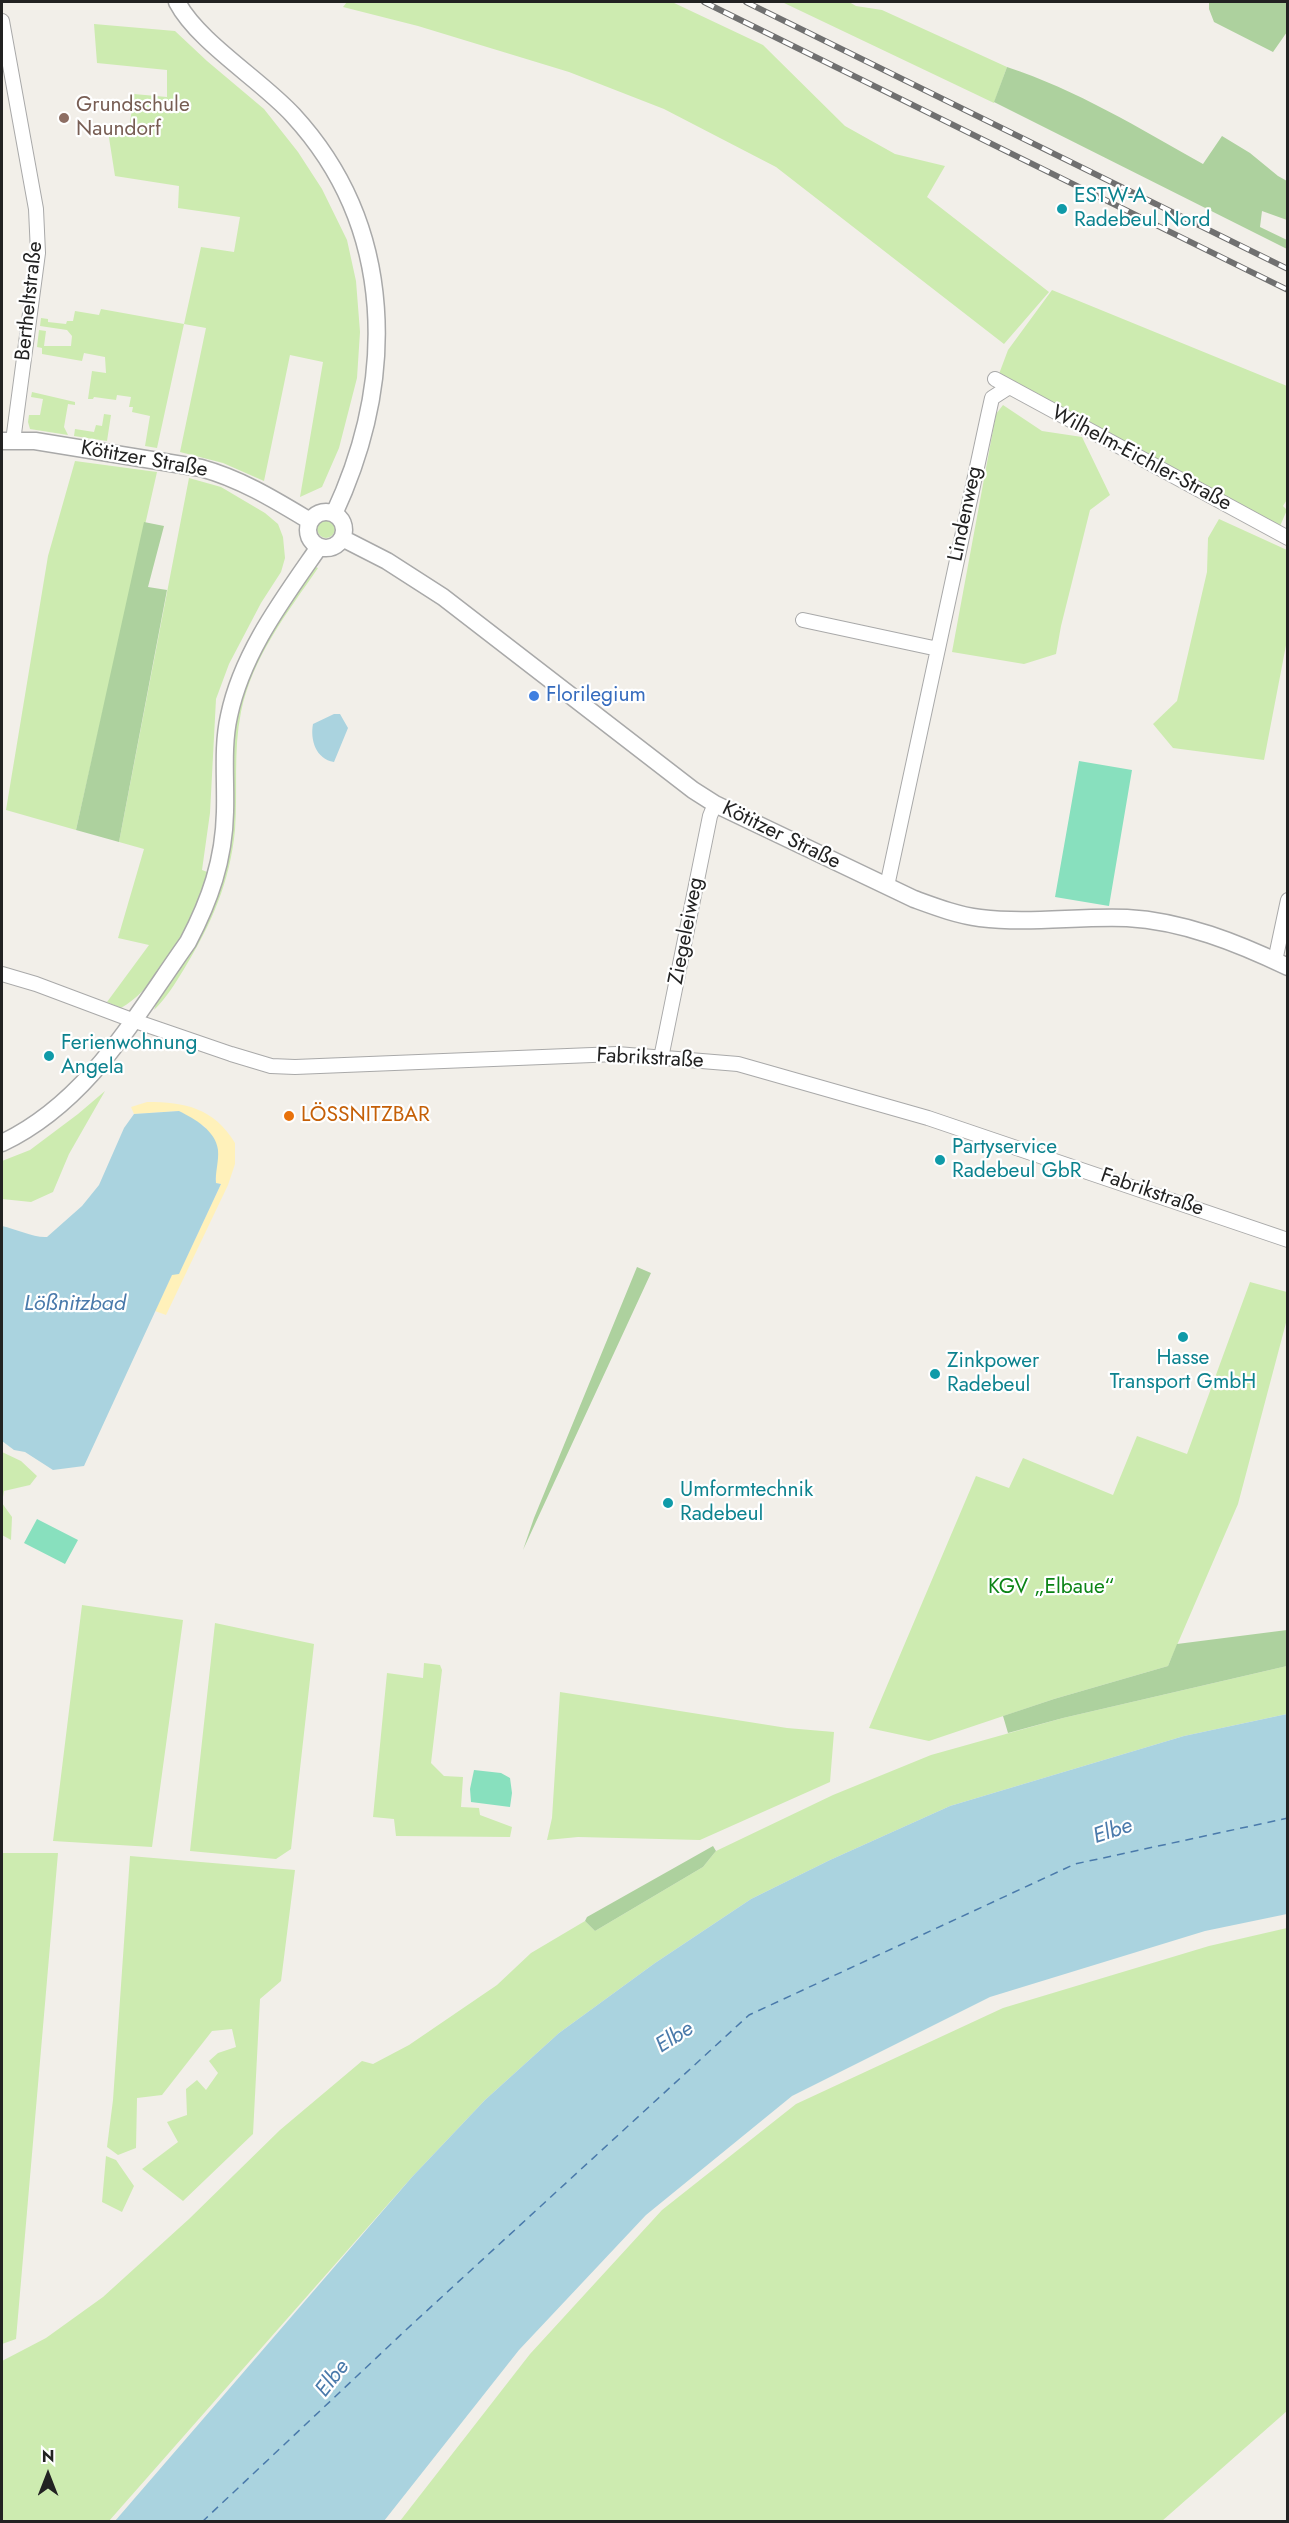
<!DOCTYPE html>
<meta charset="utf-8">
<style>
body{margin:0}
#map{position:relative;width:1289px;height:2523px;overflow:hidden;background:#f2efe9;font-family:Jost,sans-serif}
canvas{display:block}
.frame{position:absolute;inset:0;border:3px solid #222;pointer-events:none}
.north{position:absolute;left:18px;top:2445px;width:60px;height:60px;-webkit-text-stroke:4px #fff;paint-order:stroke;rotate:0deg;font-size:16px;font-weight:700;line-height:24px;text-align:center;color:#222}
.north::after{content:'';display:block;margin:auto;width:21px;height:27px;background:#222;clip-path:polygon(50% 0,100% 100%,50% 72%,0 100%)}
</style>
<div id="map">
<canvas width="1289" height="2523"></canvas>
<div class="frame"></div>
<div class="north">N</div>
</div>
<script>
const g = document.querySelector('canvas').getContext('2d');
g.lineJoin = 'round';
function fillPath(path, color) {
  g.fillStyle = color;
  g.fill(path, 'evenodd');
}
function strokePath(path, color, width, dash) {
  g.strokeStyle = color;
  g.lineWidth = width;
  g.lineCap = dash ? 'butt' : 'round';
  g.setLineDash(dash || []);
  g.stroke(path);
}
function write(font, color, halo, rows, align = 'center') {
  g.font = font + ' Jost,sans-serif';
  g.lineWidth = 4.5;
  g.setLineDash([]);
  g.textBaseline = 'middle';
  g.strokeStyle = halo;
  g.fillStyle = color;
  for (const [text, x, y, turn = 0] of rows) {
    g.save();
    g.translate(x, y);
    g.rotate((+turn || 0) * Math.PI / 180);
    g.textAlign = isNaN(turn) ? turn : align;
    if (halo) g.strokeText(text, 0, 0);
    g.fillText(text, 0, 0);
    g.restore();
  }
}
fillPath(new Path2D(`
 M347 2H672L763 45 845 126 895 154 945 166 927 197 1049 292 1004 344 776 167 664 109 569 72 418 26 343 7Z
 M782 2H849L856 6 882 10 1007 67 994 103Z
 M94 24 175 31 207 61 264 109 298 152 322 189 347 240 356 281 360 332 357 378 339 448 322 487 300 497 323 362 290 355 264 481 223 463 180 452 206 328 184 324 157 448 145 446 150 416 132 412 133 407H129L131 397 117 395 116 400 94 397 93 399H88L92 371 106 373 105 357 84 353 82 361 42 354V348L37 347 39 330 46 331 44 346H71L72 336 67 330 40 326 41 318 48 319V322L66 324 67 321H73L75 311 99 315 101 309 184 324 201 247 234 252 240 217 178 208 179 186 115 176 107 125 129 130 134 94 167 97V70L97 63Z
 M1052 290 1287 386 1288 498 1283 506 1287 510 1280 526 1261 515 1239 507 999 374 1008 350Z
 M32 392 75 402V405L68 404 64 427 68 435 30 429 28 422 29 415H40L43 399 31 397Z
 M1003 405 1042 431 1082 437 1110 495 1090 510 1061 626 1056 654 1024 664 952 652 996 414Z
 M104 414 111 415 107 441 74 436 75 429 94 432 96 425 102 426Z
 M75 461 157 472 76 830 6 810 48 556Z
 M189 478 221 487 265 513 278 524 283 537 285 558 281 572 261 603 229 664 216 699 210 813 202 870 210 873C206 886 202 900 196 913 183 942 149 993 121 1008L107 1002 149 945 118 938 144 849 119 842Z
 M1219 519 1287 550V640L1264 760 1173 748 1153 724 1177 701 1207 572 1208 538Z
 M317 529a9 9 0 1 1 18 0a9 9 0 1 1-18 0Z
 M314 566 318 568C287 613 252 658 241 712 233 751 238 791 235 830 230 882 211 925 184 969 175 984 166 998 154 1010L157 1000 198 938 237 712C251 657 283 613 314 566Z
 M105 1091 69 1154 53 1192 31 1202 2 1199V1161L30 1150 78 1114Z
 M1250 1282 1287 1292V1319L1238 1504 1168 1666 1054 1699 929 1741 869 1728 976 1476 1009 1488 1023 1458 1113 1495 1137 1436 1187 1454Z
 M2 1452 21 1461 37 1476 30 1485 4 1491 2 1503 12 1517 11 1540 2 1535Z
 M82 1605 183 1620 152 1847 53 1841Z
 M215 1623 314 1644 291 1849 276 1859 190 1851Z
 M424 1663 440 1665 442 1670 431 1763 444 1776 463 1777 461 1807 479 1808 480 1815 512 1827 510 1837 396 1836 394 1819 373 1817 387 1673 423 1678Z
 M1287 1666V1714L1184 1736 950 1806 830 1860 751 1899 655 1963 559 2033 485 2100 412 2177 109 2521 2 2522V2361L46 2338 103 2297 189 2219 280 2130 362 2061 373 2064 409 2045 497 1985 531 1953 585 1921 595 1931 703 1867 716 1851 833 1795 931 1755 1063 1718Z
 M560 1692 787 1728 834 1732 830 1782 700 1840 578 1837 547 1840 552 1818Z
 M2 1853H58L16 2339 2 2344Z
 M130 1856 295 1870 281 1981 260 1999 253 2134 183 2201 142 2169 178 2142 167 2122 187 2115 186 2089 197 2080 206 2090 218 2073 209 2061 218 2053 236 2047 232 2029 212 2031 162 2095 137 2098 136 2148 118 2155 107 2147 113 2100Z
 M1287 1928V2411L1162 2521H400L530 2354 662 2210 796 2104 1003 2008 1209 1946Z
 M106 2156 116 2160 134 2186 122 2212 102 2202Z`), '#cdebb0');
fillPath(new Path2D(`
 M1209 2H1287V32L1273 52 1214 22 1209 9Z
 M1007 67C1077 90 1139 128 1203 164L1222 136 1250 153 1278 176 1287 181V220L1262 211 1260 227 1287 240V249L994 102Z
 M144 522 164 526 148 587 167 590 119 842 76 830Z
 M637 1267 651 1273 523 1550 534 1518Z
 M1287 1630V1666L1063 1718 1008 1733 1003 1716 1054 1699 1168 1666 1177 1644Z
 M713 1846 716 1851 703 1867 595 1931 585 1921 587 1917Z`), '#add19e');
fillPath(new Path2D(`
 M147 1102C185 1102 214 1108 235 1143V1164L228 1185 166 1315 155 1311 172 1274 179 1273 221 1184 216 1183V1165L205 1127 179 1111 134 1114 131 1107Z`), '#fff1ba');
fillPath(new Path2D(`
 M1079 761 1132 770 1109 906 1055 897Z
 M37 1519 78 1540 65 1564 24 1543Z
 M474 1770 501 1773 510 1778 512 1793 510 1807 471 1802 470 1789Z`), '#88e0be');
fillPath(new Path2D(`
 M334 714H340L348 728 334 762C316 759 310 740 313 724Z
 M179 1111C195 1119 216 1131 218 1150 219 1162 215 1172 216 1183L221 1184 179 1274 172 1275 84 1466 53 1470 25 1452 14 1450 2 1441V1226C16 1229 34 1238 47 1237L82 1206 99 1185 124 1128 134 1114Z
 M1287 1714V1914L1205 1931 990 1997 792 2096 646 2215 519 2350 384 2521H115L412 2177 485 2100 559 2033 655 1963 751 1899 830 1860 950 1806 1184 1736Z`), '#aad3df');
strokePath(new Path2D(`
 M202 2522 408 2328 749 2015 1075 1864 1288 1818`), '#4a7aab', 1.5, [8, 6]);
const minor = new Path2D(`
 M2 21 36 209 38 253 13 441
 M995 379 1288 538
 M803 620 938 649
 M887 886 988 416 992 398 1009 387
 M1275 961 1288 900
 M2 974 36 984 132 1020 231 1054 271 1066 295 1067 617 1054 738 1064 928 1118 1288 1240
 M661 1058 710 816 715 804`);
const tertiary = new Path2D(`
 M177 2C198 42 261 80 293 115 397 228 396 381 334 514
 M2 441H35L201 468C241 479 275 500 310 521
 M308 530a18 18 0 1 1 36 0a18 18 0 1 1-36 0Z
 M342 538 387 561 443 597 693 790 715 804 914 899C936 907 957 915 980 918 1029 924 1078 916 1127 918 1183 921 1238 943 1288 967
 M2 1143C88 1102 134 1018 188 942 210 900 224 860 225 812 226 780 222 747 229 716 242 653 283 599 319 547`);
strokePath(minor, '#a9a9a9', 16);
strokePath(tertiary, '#a9a9a9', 19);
strokePath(minor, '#fff', 14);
strokePath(tertiary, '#fff', 16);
const rail = new Path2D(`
 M704 2 1288 290
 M746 2 1288 269`);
strokePath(rail, '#707070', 6);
strokePath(rail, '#fff', 4, [11]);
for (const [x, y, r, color] of [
 [64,118,6,"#8d6e63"],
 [1062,209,6,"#0f9aa8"],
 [534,696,6,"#3f7fe0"],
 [49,1056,6,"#0f9aa8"],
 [289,1116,6,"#e8710a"],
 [940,1160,6,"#0f9aa8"],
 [1183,1337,6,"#0f9aa8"],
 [935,1374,6,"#0f9aa8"],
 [668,1503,6,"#0f9aa8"]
]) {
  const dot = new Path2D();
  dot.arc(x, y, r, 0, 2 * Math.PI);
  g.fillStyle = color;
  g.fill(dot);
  strokePath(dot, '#fff', 2);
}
write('21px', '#785e54', '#fff', [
 ["Grundschule",76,106],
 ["Naundorf",76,130]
], 'left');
write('21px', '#0d838f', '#fff', [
 ["ESTW-A",1074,197],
 ["Radebeul Nord",1074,221],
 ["Ferienwohnung",61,1044],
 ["Angela",61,1068],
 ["Partyservice",952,1148],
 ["Radebeul GbR",952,1172],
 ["Hasse",1183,1359,"center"],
 ["Transport GmbH",1183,1383,"center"],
 ["Zinkpower",947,1362],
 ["Radebeul",947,1386],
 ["Umformtechnik",680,1491],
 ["Radebeul",680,1515]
], 'left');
write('21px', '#222', '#fff', [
 ["Bertheltstraße",30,301,-84],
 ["Wilhelm-Eichler-Straße",1141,459,28],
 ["Kötitzer Straße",144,460,10],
 ["Lindenweg",966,514,-78],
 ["Kötitzer Straße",781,836,26],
 ["Ziegeleiweg",687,931,-79],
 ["Fabrikstraße",650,1059,3],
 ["Fabrikstraße",1152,1193,19]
]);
write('21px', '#366cbe', '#fff', [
 ["Florilegium",546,696]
], 'left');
write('21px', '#c56008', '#fff', [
 ["LÖSSNITZBAR",301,1116]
], 'left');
write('21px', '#0c8416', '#fff', [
 ["KGV „Elbaue“",1051,1588]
]);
write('italic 22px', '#4a7aab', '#fff', [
 ["Lößnitzbad",75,1305],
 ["Elbe",1113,1832,-18],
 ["Elbe",675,2038,-32],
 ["Elbe",333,2379,-52]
]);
</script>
